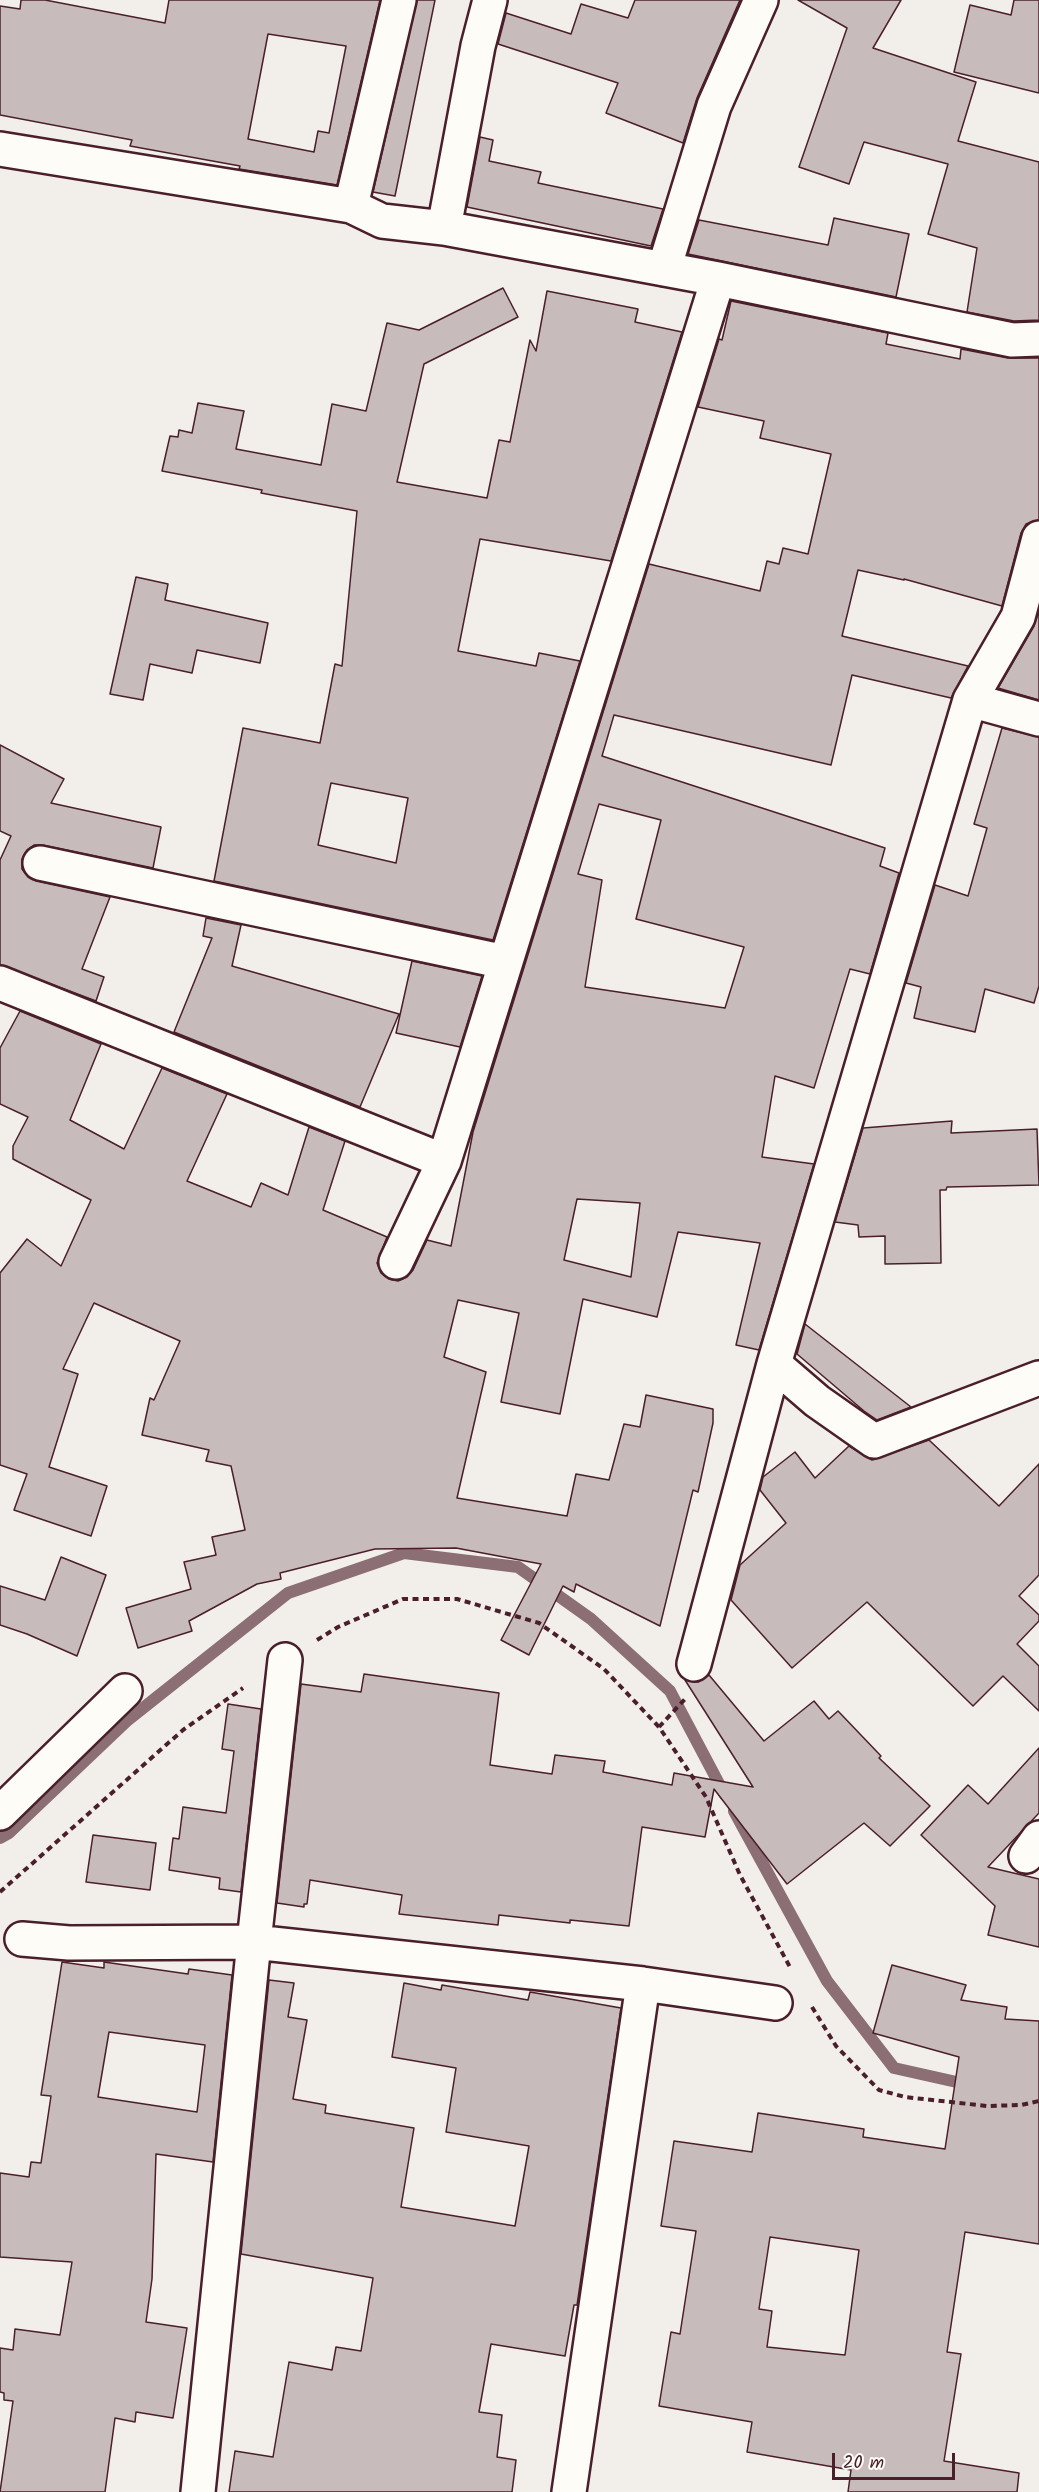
<!DOCTYPE html>
<style>
body{margin:0}
#map{position:relative;width:1039px;height:2492px;overflow:hidden;background:#f2efeb;font-family:Kalam,sans-serif}
canvas{display:block}
.scale{position:absolute;left:832px;top:2453px;width:123px;height:27px;box-sizing:border-box;border:3px solid #4a1f2b;border-top:0;padding-left:8px;font-size:18px;line-height:21px;white-space:nowrap;color:#4a1f2b;-webkit-text-stroke:4px #fdfcf7;paint-order:stroke}
</style>
<div id="map">
<canvas width="1039" height="2492"></canvas>
<div class="scale">20 m</div>
</div>
<script>
const g = document.querySelector('canvas').getContext('2d');
g.lineJoin = 'round';
function strokePath(path, color, width, dash) {
  g.strokeStyle = color;
  g.lineWidth = width;
  g.lineCap = dash ? 'butt' : 'round';
  g.setLineDash(dash || []);
  g.stroke(path);
}
function fillPath(path, color) {
  g.fillStyle = color;
  g.fill(path, 'evenodd');
}
strokePath(new Path2D(`
 M734 1811 827 1981 894 2068 970 2085
 M0 1838 9 1833 128 1720 288 1593 404 1553 518 1567 591 1619 670 1691 725 1795`), '#8b6f75', 12);
const building = new Path2D(`
 M21 0H45L165 23 169 0H380L337 185 239 169 240 166 130 146 132 140 0 115V6L20 9ZM268 34 346 46 329 133 318 131 314 152 248 139Z
 M417 0H435L395 196 373 192Z
 M635 0H740L697 98 683 143 606 113 618 83 498 44 506 13 571 34 581 4 628 18Z
 M798 0H901L873 48 976 82 958 141 1039 162V320L1014 321 967 312 977 248 928 234 948 164 864 142 849 184 799 167 847 28Z
 M1014 0H1039V93L954 72 970 5 1011 15Z
 M480 137 493 140 489 161 541 172 538 183 663 209 651 246 467 207Z
 M834 218 909 234 896 297 688 254 699 220 828 245Z
 M503 288 518 317 424 364 397 482 487 498 499 440 510 442 530 340 536 351 547 291 638 309 635 322 682 332 611 561 480 539 458 651 536 666 539 653 580 661 493 940 214 881 243 728 320 743 335 664 342 666 357 511 261 493 262 490 162 471 170 436 178 437 179 430 192 433 198 403 244 411 236 449 321 465 332 404 366 411 387 323 419 330ZM331 783 408 798 396 863 318 845Z
 M731 301 888 333 886 344 960 359 961 349 1008 358H1039V520L1026 524 1021 533 1002 606 904 579V580L858 570 842 636 968 666 951 698 852 675 831 765 614 715 602 756 885 848 880 866 899 873 870 974 850 969 814 1088 775 1076 762 1157 814 1164 759 1350 736 1345 760 1243 678 1232 657 1317 583 1299 560 1414 501 1402 519 1313 458 1300 444 1357 486 1372 457 1498 567 1516 576 1474 609 1480 624 1424 640 1427 646 1395 713 1409V1423L698 1492 693 1490 660 1626 576 1584 574 1592 563 1586 529 1655 501 1640 541 1564 456 1548 375 1549 280 1573 281 1579 257 1584 189 1621 192 1631 138 1648 126 1608 191 1589 184 1562 216 1555 212 1537 245 1530 231 1466 206 1461 209 1450 142 1435 150 1398 154 1400 180 1341 94 1303 63 1369 78 1374 49 1467 107 1486 91 1536 14 1510 27 1474 0 1465V1273L27 1239 61 1266 91 1200 13 1159V1146L28 1117 0 1104V1048L20 1011 101 1044 70 1120 124 1149 162 1068 227 1094 187 1181 251 1207 261 1183 288 1195 309 1127 345 1141 323 1210 387 1237 377 1263 381 1273 389 1279 398 1281 407 1277 413 1270 427 1240 451 1246 473 1132 649 564 760 591 767 561 779 564 783 548 808 554 831 454 760 438 764 421 698 407 719 339 722 340ZM599 804 661 820 636 919 744 947 725 1008 585 987 602 880 578 874ZM577 1199 640 1203 631 1277 564 1260Z
 M136 577 168 584 165 600 268 623 260 663 197 650 192 673 150 664 143 700 110 694Z
 M1039 611V700L998 688 1034 626Z
 M1002 728 1039 737V986L1034 1003 985 989 975 1032 914 1018 921 987 906 983 935 885 968 896 987 828 974 824Z
 M0 745 64 779 51 803 161 827 153 868 43 845H34L27 850 22 859V869L28 877 36 881 110 897 82 969 104 977 96 1001 0 965V860L11 836 0 831Z
 M206 918 241 925 232 966 399 1014 360 1107 174 1032 212 938 203 936Z
 M412 961 482 976 460 1047 396 1033Z
 M952 1121 951 1133 1037 1129 1039 1185 947 1187 946 1190H940L941 1263 885 1264V1236L859 1237 858 1225 835 1222 863 1128Z
 M805 1324 911 1407 877 1420 864 1411 797 1354Z
 M929 1440 999 1506 1039 1464V1575L1019 1596 1039 1615V1621L1017 1644 1039 1666V1711L1003 1676 973 1706 867 1602 792 1668 731 1600 740 1565 786 1523 760 1490 763 1477 795 1452 815 1478 849 1446 872 1460Z
 M61 1557 106 1575 77 1656 27 1634 0 1625V1586L45 1600Z
 M364 1674 499 1693 490 1765 552 1774 555 1755 605 1761 603 1772 672 1785 674 1773 753 1787 685 1680 698 1682 709 1675 764 1741 814 1701 829 1719 838 1711 881 1756 879 1758 930 1806 890 1846 864 1823 787 1884 714 1789 705 1837 642 1827 629 1926 570 1920V1923L499 1915 498 1925 399 1914 402 1895 310 1880 307 1904H304V1907L277 1903 301 1684 361 1692Z
 M228 1704 261 1709 241 1892 219 1889 220 1878 169 1870 173 1838 179 1839 183 1807 226 1813 234 1751 222 1749Z
 M1039 1748V1813L988 1867 1039 1879V1947L988 1935 995 1906 921 1835 968 1785 988 1804Z
 M93 1835 156 1843 150 1890 86 1882Z
 M62 1962 104 1968V1962L188 1974 189 1969 232 1975 213 2162 156 2154 152 2279 146 2322 187 2328 173 2418 136 2412 135 2422 115 2418 105 2492H0L13 2401 4 2400V2393L0 2392V2348L13 2350 15 2329 60 2335 72 2262 0 2257V2173L29 2177 31 2162 41 2163 51 2096 41 2095ZM109 2032 205 2045 197 2112 98 2097Z
 M892 1965 966 1985 961 2000 1007 2007 1005 2019 1039 2021V2244L965 2232 947 2352 961 2354 944 2461 1019 2473 1017 2492H848L851 2470 747 2452 752 2422 659 2406 671 2332 680 2334 696 2231 661 2226 674 2141 752 2152 758 2113 864 2129 863 2137 945 2149 959 2057 873 2033ZM770 2237 859 2250 845 2355 767 2347 772 2311 759 2309Z
 M269 1980 294 1983 288 2017 307 2020 293 2099 326 2105 325 2113 414 2128 401 2207 515 2226 529 2146 446 2132 456 2068 392 2057 404 1983 441 1990 442 1985 528 2000 530 1992 621 2008 577 2305H574L565 2356 491 2344 479 2412 502 2415 497 2457 516 2460 512 2492H229L235 2451 273 2457 289 2362 332 2370 336 2347 361 2351 373 2278 241 2254Z`);
fillPath(building, '#c8bbbb');
strokePath(building, '#4a1f2b', 1.5);
const minor = new Path2D(`
 M0 149 351 206 382 221 444 228 718 279 1012 340 1039 339
 M351 206 399 0
 M444 228 478 46 490 0
 M664 269 714 106 761 0
 M970 700 1039 719
 M40 863 505 962
 M0 983 444 1161
 M396 1262 444 1161 718 279
 M774 1364 817 1401 874 1441 1039 1378
 M694 1664 774 1364 970 700 1018 617 1039 538
 M0 1813 125 1691
 M1026 1856 1039 1838
 M22 1939 69 1943 254 1942 643 1984 775 2003
 M198 2492 254 1942 285 1660
 M569 2492 643 1984`);
strokePath(minor, '#4a1f2b', 38);
strokePath(new Path2D(`
 M317 1640 338 1627 403 1599H457L539 1623 604 1669 659 1727 706 1797 740 1875 791 1969
 M659 1727 685 1699
 M0 1892 183 1730 243 1688
 M812 2007 836 2046 879 2090 905 2097 987 2106 1021 2105 1039 2101`), '#4a1f2b', 4, [6, 4.5]);
strokePath(minor, '#fdfcf7', 33);
</script>
